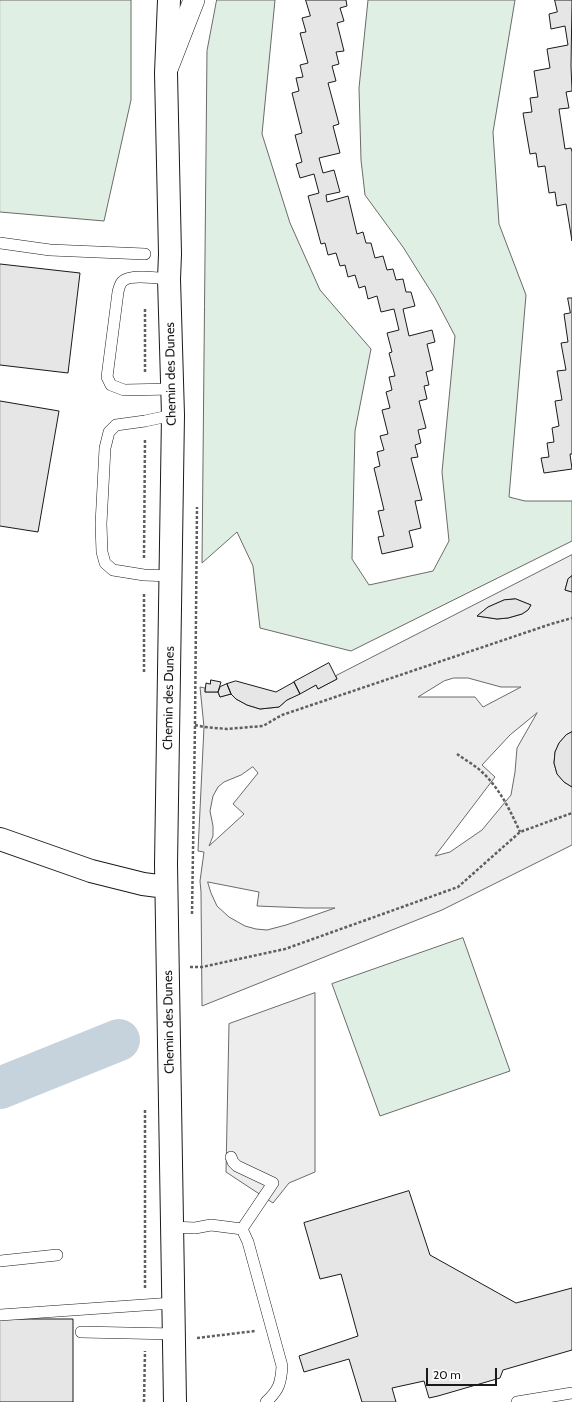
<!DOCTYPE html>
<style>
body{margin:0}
#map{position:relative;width:572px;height:1402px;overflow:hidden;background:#fff;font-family:Cabin,sans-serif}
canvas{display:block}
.scale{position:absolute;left:426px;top:1368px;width:71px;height:18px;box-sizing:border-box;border:2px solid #1a1a1a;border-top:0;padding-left:5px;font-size:12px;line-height:14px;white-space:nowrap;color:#1a1a1a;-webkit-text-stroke:3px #fff;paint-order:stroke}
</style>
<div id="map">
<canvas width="572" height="1402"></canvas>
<div class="scale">20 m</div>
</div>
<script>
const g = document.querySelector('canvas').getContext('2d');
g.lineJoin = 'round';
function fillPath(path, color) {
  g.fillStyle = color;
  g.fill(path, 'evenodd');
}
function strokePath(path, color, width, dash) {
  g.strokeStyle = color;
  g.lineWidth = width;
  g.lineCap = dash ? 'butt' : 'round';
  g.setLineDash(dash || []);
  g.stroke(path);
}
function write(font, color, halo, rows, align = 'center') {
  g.font = font + ' Cabin,sans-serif';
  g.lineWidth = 3;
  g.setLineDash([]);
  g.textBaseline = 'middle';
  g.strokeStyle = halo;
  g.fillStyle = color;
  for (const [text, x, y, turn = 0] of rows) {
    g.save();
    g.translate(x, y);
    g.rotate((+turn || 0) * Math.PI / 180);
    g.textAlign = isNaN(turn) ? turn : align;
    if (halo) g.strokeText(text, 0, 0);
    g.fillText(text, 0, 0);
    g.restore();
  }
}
const green = new Path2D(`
 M0 0H131V100L104 221 0 212Z
 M217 0H275L262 134 290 223 320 290 371 349 355 431 352 559 369 585 433 571 449 541 442 472 455 336 435 298 403 247 365 195 361 160 359 88 368 0H515L493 132 499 224 526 295 509 497 525 501H572V541L351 651 260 628 253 566 237 532 202 563 207 51Z
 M463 938 510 1071 380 1116 332 984Z`);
fillPath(green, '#e0efe3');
strokePath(green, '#6a6a6a', 1);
const parking = new Path2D(`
 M572 555V576L568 579 565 590 572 592V732L566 735 559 743 555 752 554 763 557 774 564 782 572 787V845L442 910 202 1006 201 892 200 881 204 852 198 851 204 727 200 687 205 688V692H218L220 697 231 694 236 699 247 705 260 709 279 707 287 700 316 685 318 689 337 679 336 676ZM516 599 531 605 528 610 522 614 508 618 497 619 477 616 488 607 504 600ZM454 678H468L501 687H521L483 707 475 697H418L444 681ZM537 713 517 748 515 772 511 795 482 830 450 852 435 856 495 777 482 765 510 735ZM253 767 258 773 233 804 244 814 209 846 213 836V826L210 811 213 796 218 787 224 782 241 775ZM208 882 259 892 257 906 306 908H335L286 925 267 930 256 929 245 926 229 917 217 906 211 893Z
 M315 993V1172L289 1183 273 1203 226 1172 229 1024Z`);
fillPath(parking, '#ededed');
strokePath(parking, '#6a6a6a', 1);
strokePath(new Path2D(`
 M0 1088 119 1040`), '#c6d2dc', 42);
const building = new Path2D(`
 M306 0H346L347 6 340 8 344 21 337 23 344 51 336 52 339 64 332 66 336 81 328 83 339 124 333 126 340 153 319 158 323 173 334 170 340 192 326 195 327 202 348 196 357 234 363 232 366 243H371L375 258 383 256 387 270 393 269 396 280 403 279 406 292H411L415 306 403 309 409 336 432 330 435 342 427 344 433 370 426 372 429 385 424 386 427 399 419 401 426 428 418 430 421 443 415 445 418 457 411 458 422 500 415 501 421 528 409 531 413 547 382 554 378 537 384 536 378 511 384 510 374 468 380 466 377 452 384 450 380 436 388 434 382 410 390 408 386 392 392 390 389 377 395 376 389 353 392 352 387 333 399 330 394 309 381 312 377 296 368 299 365 286 359 288 355 275 348 277 345 265 340 266 336 253 328 255 325 243 321 244 308 196 319 193 314 174 300 178 296 164 302 162 295 135 302 133 292 93 299 91 296 78 303 77 300 65 308 63 300 33 306 32 302 18 310 16Z
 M555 0H572L571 66 572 91 566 92 569 108 559 109 565 149 571 148 572 152V241L566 204 557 206 555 192 549 193 545 166 538 167 536 153 530 154 523 113 532 112 530 98 538 97 534 71 550 68 547 49 568 45 565 26 551 29 549 14 557 12Z
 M0 264 80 273 68 373 0 365Z
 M568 298H572V454H570L572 469 544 473 541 458 549 457 547 443 554 442 552 428 559 426 555 401 562 400 557 371 566 370 561 343 568 342 564 314 570 313Z
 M0 401 59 411 38 532 0 526Z
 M572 576V592L565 590 568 579Z
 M516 599 531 605 528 610 522 614 508 618 497 619 477 616 488 607 504 600Z
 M329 663 337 679 318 689 316 685 300 694 294 682Z
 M211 680 221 682 218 692H205L206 683 210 684Z
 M236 681 276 692 294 682 300 694 287 700 279 707 260 709 247 705 236 699 231 694 227 684Z
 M227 684 231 694 220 697 218 692 220 687Z
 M572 732V787L564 782 557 774 554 763 555 752 559 743 566 735Z
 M409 1191 430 1255 516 1303 572 1288V1350L503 1370 500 1378 438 1396 429 1398 424 1381 392 1388 396 1402H362L349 1359 304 1372 299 1356 358 1336 341 1274 320 1279 304 1223Z
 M0 1319H73V1402H0Z`);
fillPath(building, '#e6e6e6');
strokePath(building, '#1a1a1a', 1);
const service = new Path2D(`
 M0 243 50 250 145 254
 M169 279C159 278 130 274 123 281 120 283 119 288 118 292L107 377 111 385 124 390 173 389
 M171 576 144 575 113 570 105 563 102 552 101 524 105 448 109 432 116 425 145 421 173 415
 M231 1157 233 1162 237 1166 273 1183 242 1229
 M171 1227 195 1228 211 1225 242 1229 248 1242 282 1366C281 1383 279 1390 266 1402
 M0 1261 57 1255
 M0 1315 173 1303
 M81 1332 174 1334
 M517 1402 572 1393`);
const minor = new Path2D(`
 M168 67 194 0`);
const tertiary = new Path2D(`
 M169 0 166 73 170 254 169 279 173 415 166 864 175 1402
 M0 839 91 871 143 884 166 887`);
strokePath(service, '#1a1a1a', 12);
strokePath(minor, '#1a1a1a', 22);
strokePath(tertiary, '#1a1a1a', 24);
strokePath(new Path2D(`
 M145 309V372
 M144 558 145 439
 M144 672V593
 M195 725 204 727 227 729 263 726 282 715 551 624 572 618
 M457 754C465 760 475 765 482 772 500 789 510 810 520 832
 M192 914 195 725 197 507
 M190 967H202L285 949 458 887 520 832 572 813
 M145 1288V1109
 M197 1338 255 1331
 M144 1402 145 1351`), '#5f5f5f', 2.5, [3, 2]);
strokePath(service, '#fff', 11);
strokePath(minor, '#fff', 21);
strokePath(tertiary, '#fff', 22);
write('13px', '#1a1a1a', '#fff', [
 ["Chemin des Dunes",171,374,-91],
 ["Chemin des Dunes",169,698,-89],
 ["Chemin des Dunes",169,1022,-91]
]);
</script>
